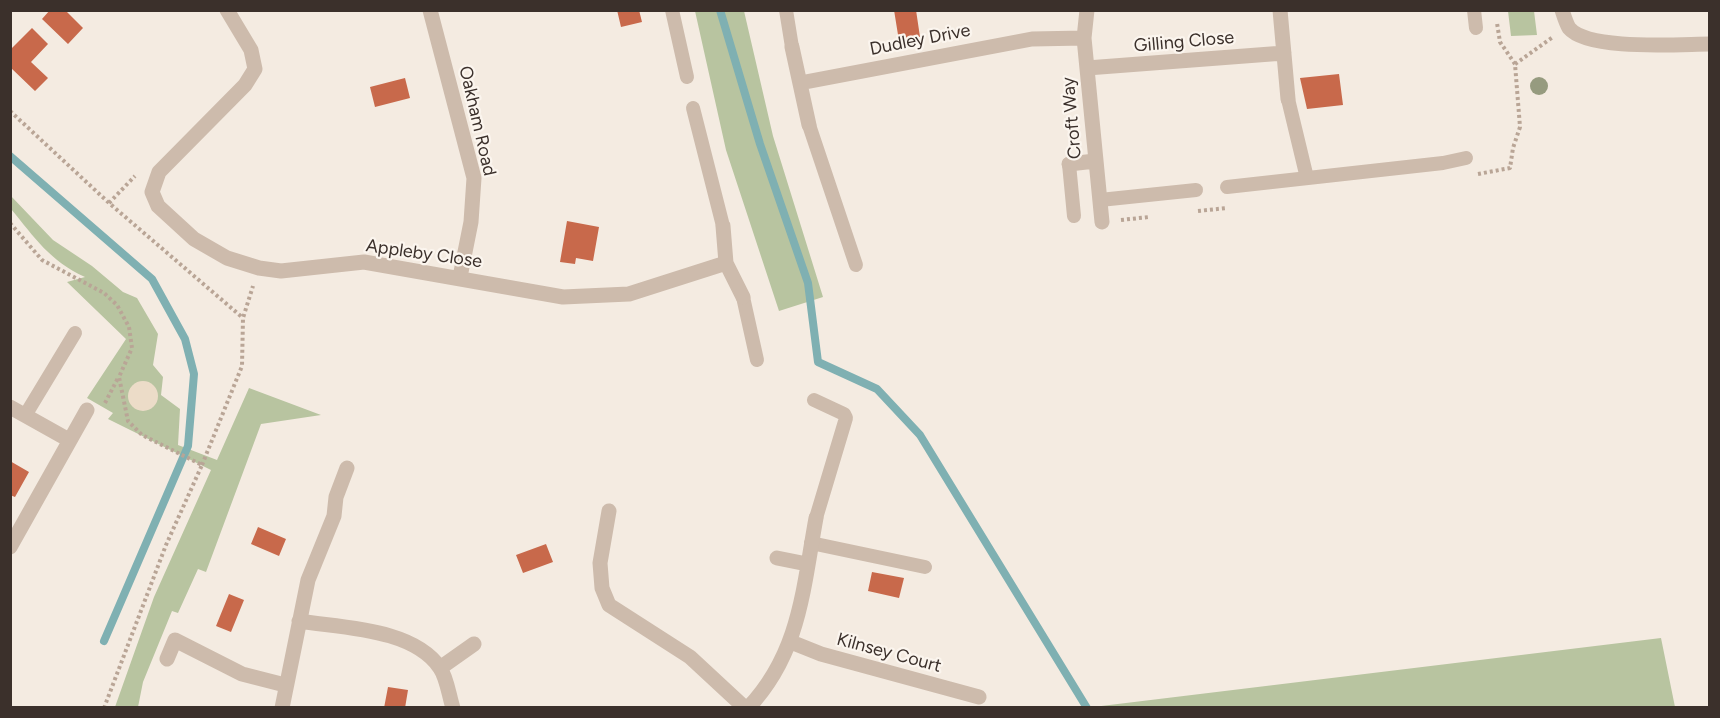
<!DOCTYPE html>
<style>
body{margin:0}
#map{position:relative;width:1720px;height:718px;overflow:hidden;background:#f4ebe1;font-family:Figtree,sans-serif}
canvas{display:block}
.frame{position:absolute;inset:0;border:12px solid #3b302b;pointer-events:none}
</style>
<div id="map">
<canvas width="1720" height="718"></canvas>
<div class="frame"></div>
</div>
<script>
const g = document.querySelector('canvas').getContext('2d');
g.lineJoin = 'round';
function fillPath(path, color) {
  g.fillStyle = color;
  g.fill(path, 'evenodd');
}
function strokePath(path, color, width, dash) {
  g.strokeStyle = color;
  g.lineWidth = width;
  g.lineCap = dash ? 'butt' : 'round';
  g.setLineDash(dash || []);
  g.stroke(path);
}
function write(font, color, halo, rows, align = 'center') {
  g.font = font + ' Figtree,sans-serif';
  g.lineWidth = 4.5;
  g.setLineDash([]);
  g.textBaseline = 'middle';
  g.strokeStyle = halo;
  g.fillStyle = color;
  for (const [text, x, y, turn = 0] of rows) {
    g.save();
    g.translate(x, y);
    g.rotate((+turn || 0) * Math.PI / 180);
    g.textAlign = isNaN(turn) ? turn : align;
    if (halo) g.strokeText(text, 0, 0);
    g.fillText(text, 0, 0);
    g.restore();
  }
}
fillPath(new Path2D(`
 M695 11H744L773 136 823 297 779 311 726 150Z
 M1508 11H1534L1537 35 1511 36Z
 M10 195 53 240 92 266 123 292 137 298 158 334 153 365 163 377 161 395 180 409 178 445 217 460 249 388 321 415 261 424 206 572 198 569 178 613 172 611 143 682 138 707H115L154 597 211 470 108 419 113 413 87 398 126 339 67 282 85 277C50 261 35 238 11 209Z
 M1661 638 1675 707H1093Z`), '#b8c4a0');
fillPath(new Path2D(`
 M128 396a15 15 0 1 1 30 0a15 15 0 1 1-30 0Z`), '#ecdcc8');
strokePath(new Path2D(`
 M720 10 760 144 808 283 818 362 877 389 920 435 1087 708
 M10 156 152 279 185 339 194 374 188 446 104 641`), '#7fb0b2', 8);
fillPath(new Path2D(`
 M50 10H65L83 28 68 44 42 19Z
 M617 10H639L642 22 621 27Z
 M894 10H916L920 37 899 41Z
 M32 28 48 44 31 62 48 78 35 91 10 67V50Z
 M1339 74 1343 105 1307 109 1300 78Z
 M405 78 410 98 375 107 370 87Z
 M567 221 599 227 593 261 576 258 575 264 560 262Z
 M10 461 29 472 15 497 10 495Z
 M258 527 286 539 279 556 251 544Z
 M546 544 553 562 523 573 516 555Z
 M872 572 904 578 899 598 868 591Z
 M229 594 244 600 231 632 216 626Z
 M388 687 408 690 405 708H384Z`), '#c8694b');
strokePath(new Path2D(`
 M1515 64 1553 37
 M10 111 109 203 243 318
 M1478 174 1510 168 1513 148 1520 127 1515 64 1500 42 1497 23
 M109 203 135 176
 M1198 211 1227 208
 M1121 220 1149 217
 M10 223 42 260 104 293 117 305 129 327 132 348 119 377 128 421 142 435 202 465 166 545 104 708
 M105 403 118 378
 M202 465 242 366 243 318 253 286`), '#b9a596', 4, [3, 3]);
strokePath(new Path2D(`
 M672 10 687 77
 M786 10 792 47
 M1474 10 1476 28
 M1288 99 1307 178
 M693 108 723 226
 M809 125 856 265
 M1069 164 1074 216
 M1227 187 1443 163 1466 158
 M1100 200 1196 190
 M743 297 757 360
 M814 400 844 414 846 418 816 518
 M26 414 75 333
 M811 543 925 567`), '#cdbbac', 14);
strokePath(new Path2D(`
 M227 10 251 50 255 69 245 85 159 172 152 192 158 206 194 239 227 258 259 268 281 271 364 262 563 297 629 294 726 263
 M430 10 474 178 471 222 460 277
 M1087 10 1084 38 1102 222
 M1280 10 1288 99
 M1562 10C1564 16 1566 23 1569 28 1588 51 1680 44 1710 44
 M792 47 809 125
 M1087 68 1284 53
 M800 83 1032 39 1084 38
 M1069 164 1095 161
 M723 226 726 263 743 297
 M10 407 69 440
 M609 511 600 563 602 588 609 605 690 657 745 708
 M10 547 87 410
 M777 558 807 564
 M299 621C341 628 413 628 440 668 447 678 449 696 453 708
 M791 642 821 654 979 697
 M167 659 175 640 242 674 285 685
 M440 668 474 644
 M282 708 308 580 334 516 336 497 347 468
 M748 708C800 653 803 589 816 518`), '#cdbbac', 15);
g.fillStyle = '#969b7f';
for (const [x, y] of [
 [1539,86]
]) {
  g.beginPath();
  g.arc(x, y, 9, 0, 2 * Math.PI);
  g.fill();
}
write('18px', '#3b302b', '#fbf5ee', [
 ["Dudley Drive",920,40,-11],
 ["Gilling Close",1184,42,-5],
 ["Croft Way",1072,118,-95],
 ["Oakham Road",477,121,77],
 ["Appleby Close",424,254,8],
 ["Kilnsey Court",889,653,15]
]);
</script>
